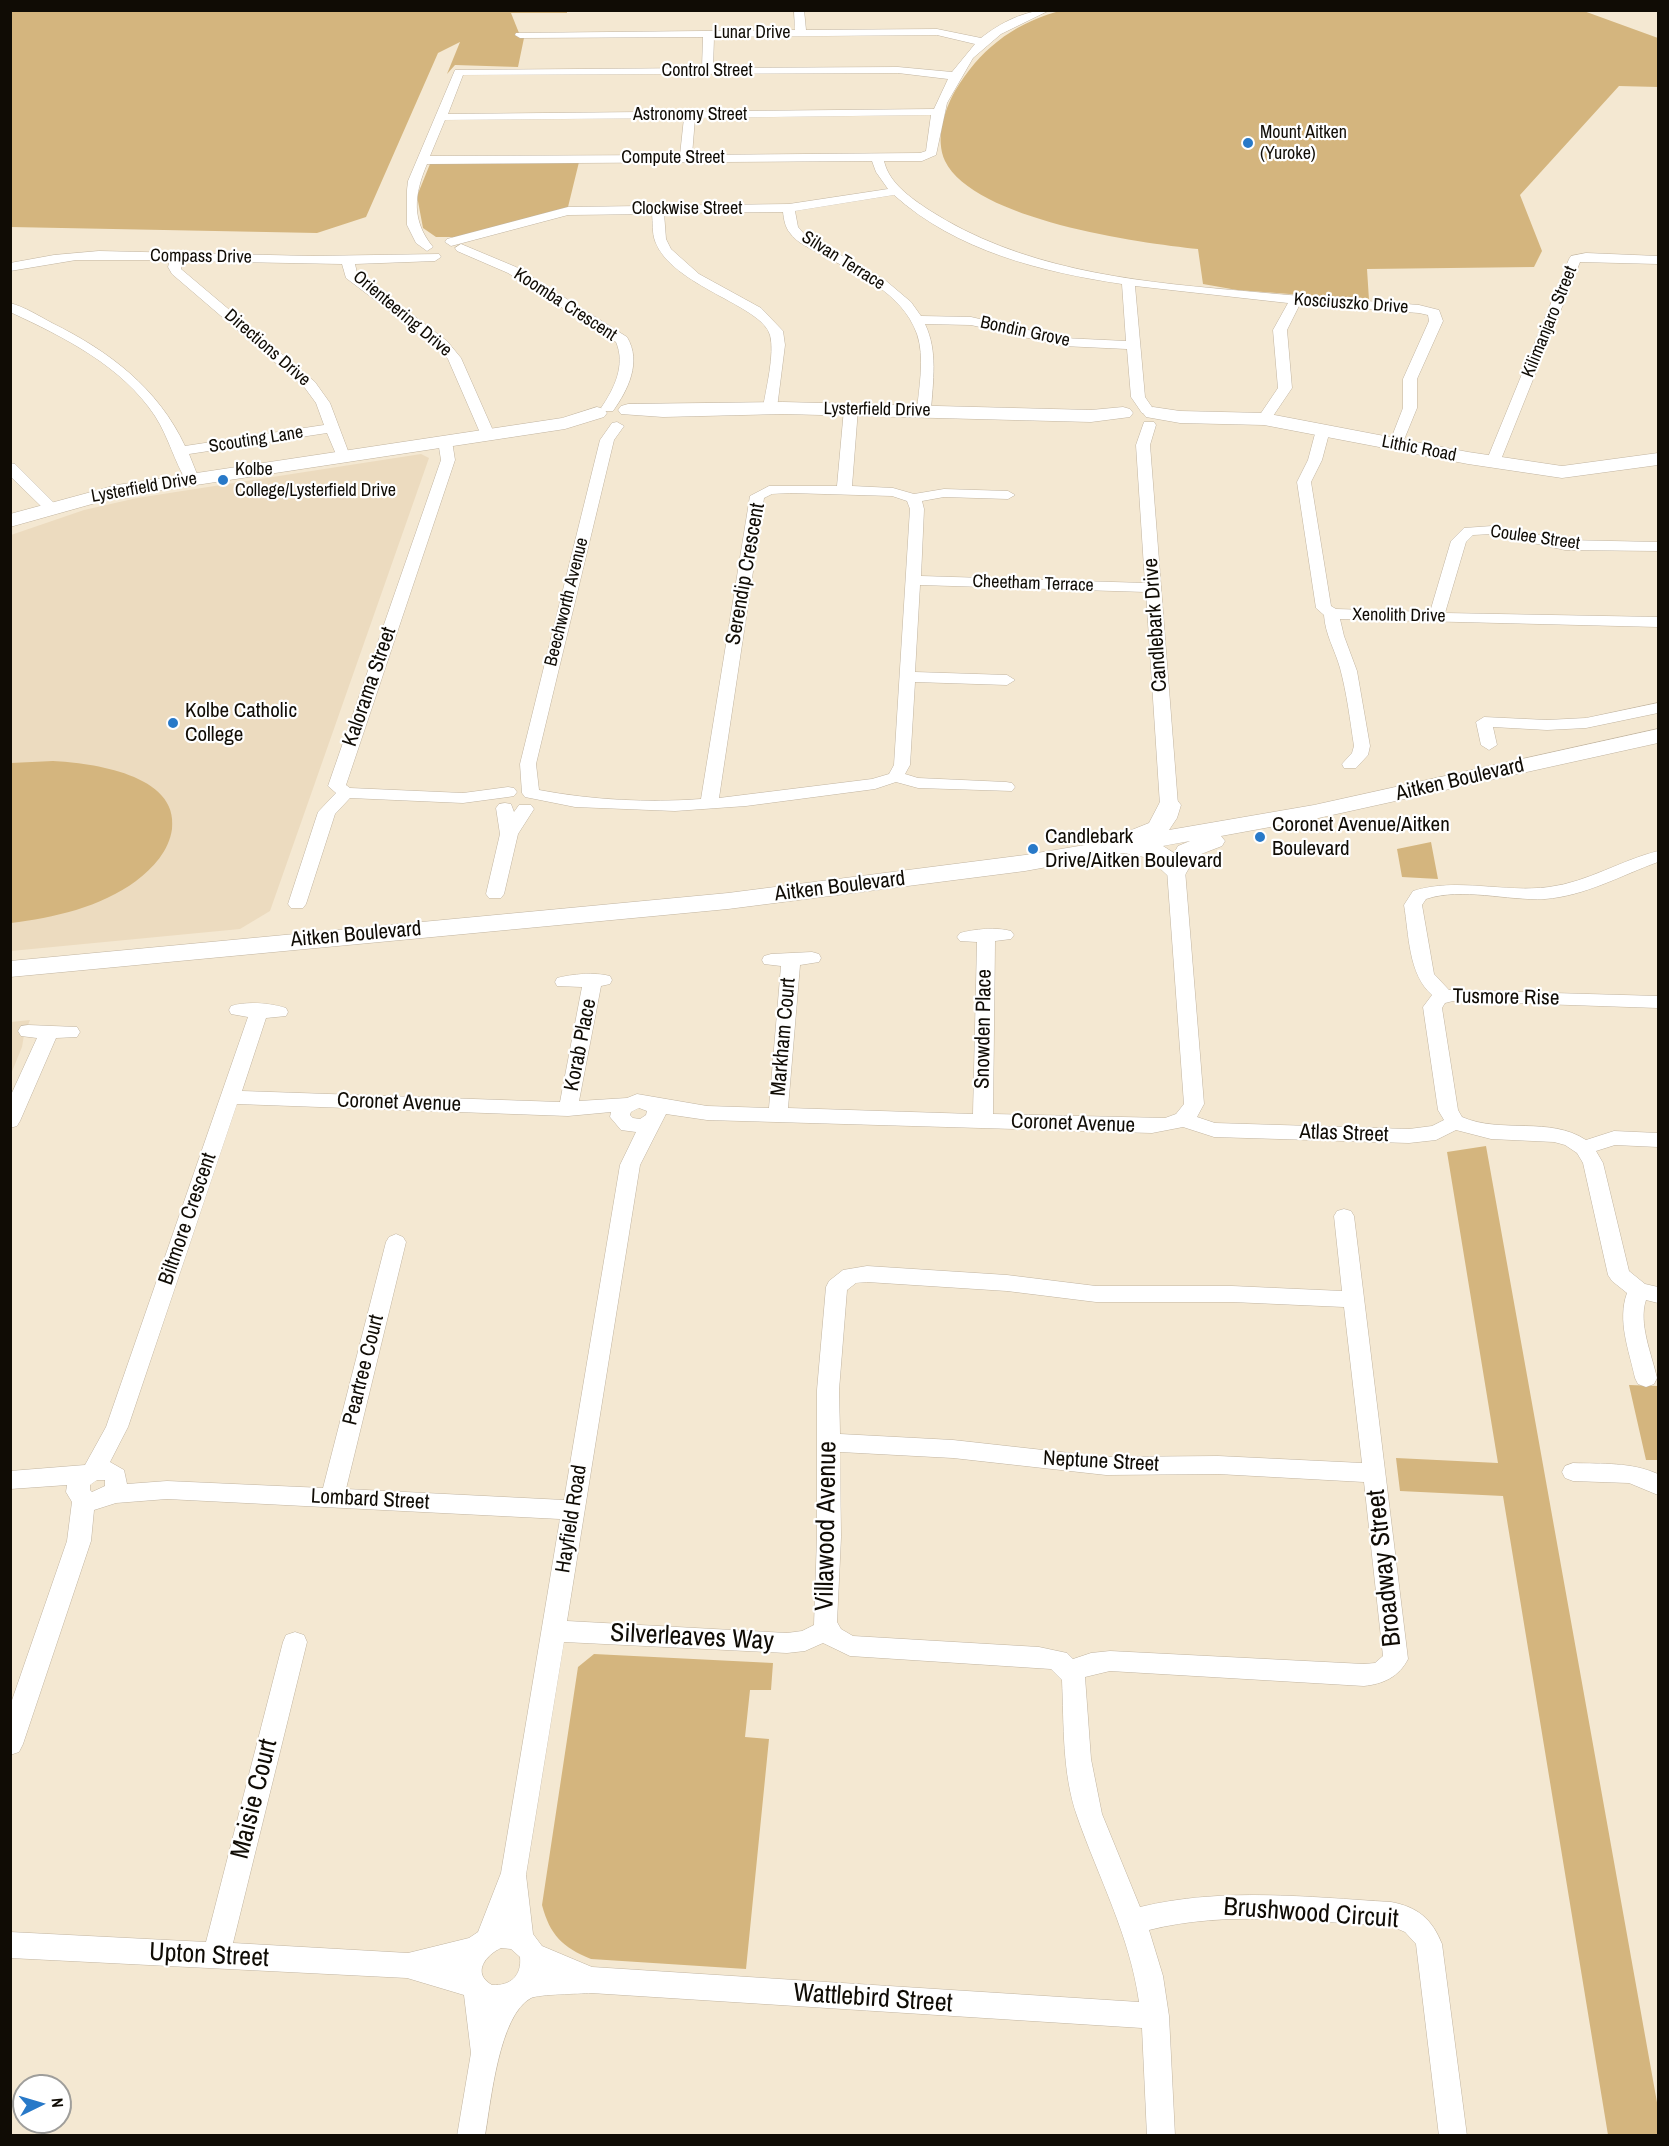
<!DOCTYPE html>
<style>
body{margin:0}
#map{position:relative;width:1669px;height:2146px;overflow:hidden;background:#f4e8d2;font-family:"Archivo Narrow",sans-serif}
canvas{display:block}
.frame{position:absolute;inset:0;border:12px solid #100c05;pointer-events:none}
.north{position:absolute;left:12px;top:2074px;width:60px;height:60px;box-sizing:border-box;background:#fff;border:2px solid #9f9e9b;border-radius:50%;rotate:85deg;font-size:16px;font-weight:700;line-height:24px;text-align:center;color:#100c05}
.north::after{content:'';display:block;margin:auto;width:21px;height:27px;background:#2879c8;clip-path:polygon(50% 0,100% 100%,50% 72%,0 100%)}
</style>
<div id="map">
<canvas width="1669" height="2146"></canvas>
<div class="frame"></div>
<div class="north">N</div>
</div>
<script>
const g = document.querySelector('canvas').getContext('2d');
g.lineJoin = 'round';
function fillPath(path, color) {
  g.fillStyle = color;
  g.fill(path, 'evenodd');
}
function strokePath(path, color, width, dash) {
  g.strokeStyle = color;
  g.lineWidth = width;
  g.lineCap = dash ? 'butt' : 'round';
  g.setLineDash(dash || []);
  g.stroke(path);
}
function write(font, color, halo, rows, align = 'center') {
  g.font = font + ' "Archivo Narrow",sans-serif';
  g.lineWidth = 4.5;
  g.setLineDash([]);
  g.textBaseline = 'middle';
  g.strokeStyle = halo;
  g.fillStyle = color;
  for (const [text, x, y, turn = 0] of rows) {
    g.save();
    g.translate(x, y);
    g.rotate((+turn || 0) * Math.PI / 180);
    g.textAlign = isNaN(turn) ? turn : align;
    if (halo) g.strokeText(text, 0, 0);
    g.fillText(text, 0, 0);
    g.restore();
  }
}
fillPath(new Path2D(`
 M421 454 429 458 270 911 240 929 11 951V535L84 510 137 498Z
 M30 1020 24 1035 22 1047 11 1074V1022Z`), '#ecdbbf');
fillPath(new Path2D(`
 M1581 10 1658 38V87L1619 86 1520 195 1542 251 1534 267 1367 269 1369 300 1237 290 1203 284 1198 249C1139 243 974 220 945 161 935 139 944 111 955 91 979 51 1011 25 1056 12Z
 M11 11H567V13H511L521 38H524L518 67 455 65 447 74 460 42 438 53 366 217 317 233 11 227Z
 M579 162 568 207 457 237H436L423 228 417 196 430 164Z
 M53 761C91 763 179 774 172 829 169 851 153 868 136 881 101 907 53 918 11 923V763Z
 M1431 842 1438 879 1402 877 1397 849Z
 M1486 1146 1658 2108V2135H1608L1503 1496 1400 1491 1396 1458 1498 1463 1447 1152Z
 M1629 1385 1658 1386V1460H1646Z
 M594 1654 773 1663 771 1690H750L745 1737 769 1739 746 1969 591 1959C562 1947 550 1935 542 1905L578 1667Z`), '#d4b57e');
const street = new Path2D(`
 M794 10H804L806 30 937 29 981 38C1000 23 1025 10 1050 10L1001 34 973 58 947 103 936 155 922 161H884C889 183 911 198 929 210 1019 268 1128 281 1233 290 1295 296 1357 300 1419 305L1439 310 1443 321 1417 379V408L1401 447 1396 448 1389 444 1403 408V379L1429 321 1428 315 1419 313 1300 304 1287 330 1292 388 1269 422 1264 423 1257 419 1278 388 1273 330 1288 303 1135 286 1145 397 1154 410 1147 414 1142 413 1131 397 1127 349 1063 346 971 325 925 324C938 351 933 381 931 411L924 415 917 411C919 386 925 358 917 334 902 292 856 273 820 254 810 248 797 243 790 233 785 227 784 220 783 212L664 213 666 239 671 249 699 274 761 308 783 331 785 345 777 408 770 412 763 408C766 388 775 354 770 335 762 305 671 286 655 241 652 233 653 222 652 214L568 215 451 246 445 242 447 239 568 207 789 204 888 189 876 172 872 161 427 164C414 195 411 220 433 247L427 251 416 243 407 225V190L408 181 455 70 702 68 703 37 520 38 515 35 516 33 795 30ZM937 35 975 44 952 72 898 67 713 68 714 37ZM898 73 948 79 934 109 448 114 463 75ZM931 115 926 151 920 153 692 155 695 118ZM684 118 680 155 430 156 445 120ZM894 195C956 251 1042 272 1122 284L1126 341 1063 338 971 317 921 316 911 302 885 280 805 235 798 227 795 211Z
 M461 244 516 267 627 337C642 362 628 390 613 411H603L601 408C614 389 626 365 616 342L508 273 457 251 455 248Z
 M99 251 312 256 439 254 441 257 435 261 355 264 357 273 447 341 461 358 495 435 488 439 481 435 448 359 437 347 346 278 342 264 183 261 181 269 315 382 330 403 350 456 343 460 338 459 327 433 189 454 199 479 192 483 187 482C174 461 169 438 155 416 122 366 64 337 10 312V303C25 307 39 316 52 323 109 351 158 388 185 446L324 425 316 403 305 388 172 274 168 267 170 260H76L10 271V263L54 255Z
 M1586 253 1658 256V264L1580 262 1500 462 1493 466 1488 465 1486 462 1569 259 1571 256Z
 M851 405 858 409 852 486 893 488 914 494 944 489 1008 491 1015 495 1008 499 944 497 922 501 924 509 921 576 1145 583 1136 445 1144 422H1154L1156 425 1150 445 1178 805 1175 809H1163L1160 805 1146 592 920 585 915 672 1007 675 1015 680 1007 685 915 682 910 765 905 774 918 778 1006 782 1012 783 1015 787 1012 791 918 788 896 782 875 789 746 806 675 811 575 807 525 797 522 793 520 764 600 440 612 423 617 422 624 426 614 440 536 764 539 790C592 800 648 803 701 799L750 496 769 486H837L844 409ZM790 493 892 496 907 501 910 509 894 765 889 774 872 779 719 798 764 498 772 494Z
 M1323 426 1330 430 1322 460 1311 482 1331 606 1336 609 1430 612 1451 541 1464 528 1492 526 1565 540 1658 542V551L1565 550 1492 534 1473 535 1466 542 1445 613 1658 617V627L1340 619 1344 636 1357 671 1370 746 1368 755 1356 768H1344L1342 764 1352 753 1354 746C1350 720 1347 694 1340 668 1335 650 1325 634 1324 615L1316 608 1297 482 1308 460 1316 430Z
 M445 437 452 441 455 460 346 785 350 788 463 793 508 787 514 788 517 792 514 796 508 797 463 803 350 798 335 814 306 904 303 908H291L288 904 318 812 336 793 328 786 441 460 438 441Z
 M10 463 15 464 56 505 58 508 56 511H46L10 476Z
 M1658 703V713L1586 728 1547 730 1493 727 1497 745 1489 750 1481 745 1476 722 1484 717 1547 720 1586 718Z
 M505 803 511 804 514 812 519 805H531L534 809 518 834 504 894 501 898H489L486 894 500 834 496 808 499 804Z
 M1658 851V862C1622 875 1585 896 1545 899 1506 901 1463 887 1426 899L1422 905 1434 974 1449 990 1658 996V1008L1453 1001 1445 1003 1442 1008 1458 1110 1462 1117C1501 1134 1550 1116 1586 1140L1614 1131 1658 1133V1147L1615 1145 1596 1151 1603 1163 1629 1271 1645 1284 1658 1287V1303L1646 1300C1638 1323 1652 1355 1657 1378L1654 1384 1646 1387 1638 1384 1635 1378C1629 1350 1617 1321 1627 1293L1612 1281 1608 1275 1583 1163 1577 1153 1565 1145 1554 1142 1491 1139 1456 1130 1436 1140 1409 1143 1214 1137 1183 1127 1152 1133 707 1120 666 1114 640 1165 567 1621 787 1633 802 1631 814 1625 817 1537V1390L826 1287 829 1281 843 1270 867 1266 1007 1275 1096 1286H1232L1342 1291 1334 1216 1337 1211 1344 1209 1351 1211 1354 1216 1408 1659C1399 1677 1383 1684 1364 1686L1110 1671 1085 1677 1091 1759 1102 1814 1140 1907C1223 1887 1307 1897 1391 1902 1418 1907 1432 1919 1442 1944L1467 2136H1439L1416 1944 1405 1932 1391 1926C1311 1922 1228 1910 1149 1930L1163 1976 1169 2016 1175 2136H1147L1142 2028 591 1993C579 1994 540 1994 531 1998 499 2015 491 2101 485 2136H457L471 2053 464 1995 407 1978 10 1958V1932L206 1942 283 1642 286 1635 295 1632 304 1635 307 1642 233 1943 408 1953 469 1938 478 1932 501 1873 560 1519 167 1499 116 1503 94 1510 91 1541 23 1744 19 1752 10 1755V1706L67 1541 72 1502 66 1492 67 1485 10 1489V1471L85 1465 106 1427 248 1017 231 1014 229 1010 231 1006C247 1001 270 1003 286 1008L288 1012 286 1016 266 1018 242 1091 560 1102 582 987 557 986 555 982 557 978C572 974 595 972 610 976L612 980 610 984 601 986 579 1101 627 1098 637 1094 707 1106 769 1108 781 966 764 964 762 960 764 956 771 954 812 952 819 954 821 958 819 962 800 965 788 1108 973 1114 977 942 960 941 957 937 960 933C974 929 997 927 1011 931L1014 935 1011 939 995 941 993 1114 1165 1118 1176 1114 1184 1104 1167 870 1170 866H1182L1185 870 1204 1104 1197 1117 1215 1123 1409 1129 1432 1126 1444 1120 1438 1110 1423 1007 1432 995C1408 974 1409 934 1404 905L1413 891C1458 877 1503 893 1549 887 1588 882 1621 860 1658 851ZM237 1104 568 1116 611 1112 610 1117 621 1130 636 1132 620 1165 564 1500 346 1489 406 1242 403 1237 396 1234 389 1237 386 1242 323 1488 167 1481 127 1484 124 1470 110 1462 128 1427ZM639 1108 647 1111 646 1115 640 1119 633 1118 630 1115 631 1112ZM867 1282 1007 1291 1096 1302H1232L1344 1307 1362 1463 1218 1456 1106 1457 953 1440 840 1434 839 1390 847 1290 856 1283ZM840 1452 953 1458 1106 1475 1218 1474 1364 1482 1383 1656 1375 1663 1364 1664 1110 1651 1091 1653 1073 1659 1067 1653 1039 1647 853 1636 841 1629 837 1622 841 1537ZM97 1480H105V1486L92 1492 90 1490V1485ZM564 1642 787 1653 805 1651 823 1643 850 1656 1051 1669 1062 1680C1064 1725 1062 1773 1077 1816 1099 1879 1130 1936 1139 2002L592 1967 542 1946 533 1934 526 1875ZM501 1948 511 1949 520 1957C522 1976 510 1986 492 1985 471 1973 486 1955 501 1948Z
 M28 1025 77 1027 80 1032 77 1037 56 1038 20 1121 17 1126 10 1128V1097L37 1038 21 1036 18 1031 21 1026Z
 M1573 1463C1603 1464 1631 1462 1658 1474V1495L1629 1483 1573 1481 1565 1478 1562 1472 1565 1466Z`);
const secondary = new Path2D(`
 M783 402 1091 410 1123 407 1130 409 1133 413 1130 417 1091 422 783 414 663 417 621 414 618 410 621 406 628 404Z
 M597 407 604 409 607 413 604 417 565 429 117 497 10 527V514L117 485 562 418Z
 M1153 407 1180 411 1264 413 1468 452 1562 466 1658 453V465L1562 478 1468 464 1264 425 1180 423 1146 417 1143 413 1146 409Z
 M1658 729V743L1314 819 1221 836 1225 841 1222 846 1196 856 1185 875 1176 878 1167 875 1149 858 1124 853 1025 871 728 909 10 977V961L728 893 1025 855 1121 839 1124 833 1149 823 1161 800 1169 798 1177 800 1181 805 1177 818 1169 830 1314 805ZM1190 841 1178 846 1174 853 1163 846Z`);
strokePath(street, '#c1b4a0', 1);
strokePath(secondary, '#c1b4a0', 1);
fillPath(street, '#fff');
fillPath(secondary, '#fff');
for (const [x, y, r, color] of [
 [1248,143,6,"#2879c8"],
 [223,480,6,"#2879c8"],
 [173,723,6,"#2879c8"],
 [1260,837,6,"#2879c8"],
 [1033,849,6,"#2879c8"]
]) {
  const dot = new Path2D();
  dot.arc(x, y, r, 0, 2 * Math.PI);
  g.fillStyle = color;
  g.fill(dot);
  strokePath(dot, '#fff', 2);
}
write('18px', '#100c05', '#fff', [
 ["Lunar Drive",752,33],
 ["Control Street",707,71],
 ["Astronomy Street",690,115],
 ["Compute Street",673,158],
 ["Clockwise Street",687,209],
 ["Compass Drive",201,257,1],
 ["Silvan Terrace",843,261,32],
 ["Kosciuszko Drive",1351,304,4],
 ["Koomba Crescent",565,305,33],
 ["Orienteering Drive",402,314,40],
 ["Kilimanjaro Street",1550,322,-68],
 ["Bondin Grove",1025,332,12],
 ["Directions Drive",267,348,41],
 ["Lysterfield Drive",877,410,1],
 ["Scouting Lane",256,440,-9],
 ["Lithic Road",1419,449,11],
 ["Lysterfield Drive",144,488,-10],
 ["Coulee Street",1535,538,8],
 ["Cheetham Terrace",1033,584,2],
 ["Beechworth Avenue",567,602,-76],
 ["Xenolith Drive",1399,616,1]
]);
write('18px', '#100c05', '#fff', [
 ["Mount Aitken",1260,133],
 ["(Yuroke)",1260,154],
 ["Kolbe",235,470],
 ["College/Lysterfield Drive",235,491]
], 'left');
write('21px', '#100c05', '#fff', [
 ["Serendip Crescent",746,574,-80],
 ["Candlebark Drive",1156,625,-94],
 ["Kalorama Street",370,687,-71],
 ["Aitken Boulevard",1460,780,-13],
 ["Aitken Boulevard",840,887,-7],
 ["Aitken Boulevard",356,935,-5],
 ["Tusmore Rise",1506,998,1],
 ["Snowden Place",984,1029,-89],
 ["Markham Court",784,1037,-85],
 ["Korab Place",581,1045,-79],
 ["Coronet Avenue",399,1103,2],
 ["Coronet Avenue",1073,1124,2],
 ["Atlas Street",1344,1134,2],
 ["Biltmore Crescent",188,1219,-71],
 ["Peartree Court",364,1370,-76],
 ["Neptune Street",1101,1462,3],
 ["Lombard Street",370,1500,3],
 ["Hayfield Road",572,1519,-81]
]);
write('21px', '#100c05', '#fff', [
 ["Kolbe Catholic",185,711],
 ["College",185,735],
 ["Coronet Avenue/Aitken",1272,825],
 ["Boulevard",1272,849],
 ["Candlebark",1045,837],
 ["Drive/Aitken Boulevard",1045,861]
], 'left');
write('26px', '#100c05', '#fff', [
 ["Villawood Avenue",827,1526,-89],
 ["Broadway Street",1385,1568,-96],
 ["Silverleaves Way",692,1638,3],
 ["Maisie Court",255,1799,-76],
 ["Brushwood Circuit",1311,1914,4],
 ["Upton Street",209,1956,3],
 ["Wattlebird Street",873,1999,4]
]);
</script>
